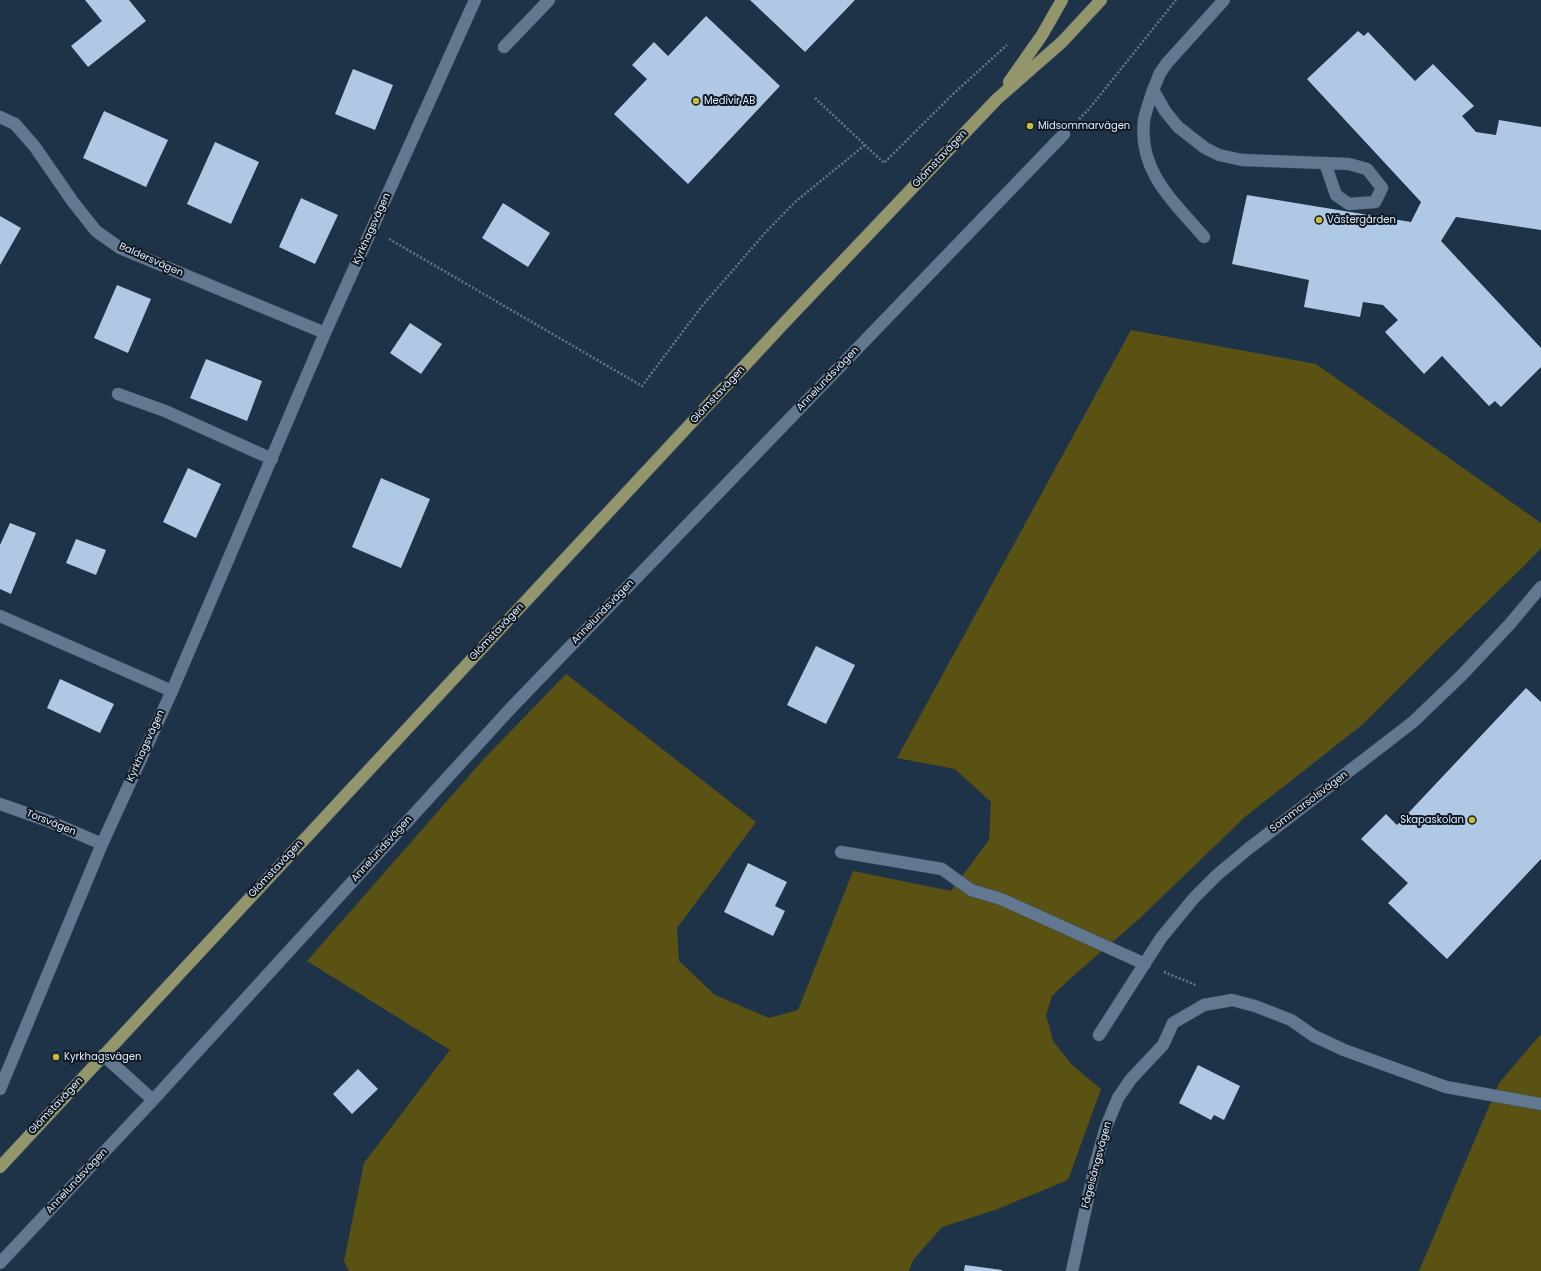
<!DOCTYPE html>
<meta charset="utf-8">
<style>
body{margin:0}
canvas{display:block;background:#1e3248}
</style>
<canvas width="1541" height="1271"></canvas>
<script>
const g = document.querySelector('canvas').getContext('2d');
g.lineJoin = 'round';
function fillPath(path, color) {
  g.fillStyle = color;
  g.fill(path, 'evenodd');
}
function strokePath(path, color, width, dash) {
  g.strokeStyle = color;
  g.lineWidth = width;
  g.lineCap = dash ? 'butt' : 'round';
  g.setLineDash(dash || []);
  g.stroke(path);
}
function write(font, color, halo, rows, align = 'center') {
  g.font = font + ' Poppins,sans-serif';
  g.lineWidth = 4;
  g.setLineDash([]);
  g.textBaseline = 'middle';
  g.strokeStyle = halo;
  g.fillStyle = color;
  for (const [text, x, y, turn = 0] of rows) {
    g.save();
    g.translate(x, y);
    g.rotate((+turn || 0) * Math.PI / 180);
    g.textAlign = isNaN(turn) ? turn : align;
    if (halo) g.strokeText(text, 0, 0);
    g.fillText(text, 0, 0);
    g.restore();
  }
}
fillPath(new Path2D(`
 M1131 330 1316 364 1541 523V548L1524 566 1438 649 1362 725 1246 816 1139 919 1072 977 1052 996 1046 1015 1053 1041 1072 1065 1101 1089 1068 1180 995 1210 942 1227 913 1260 909 1271H349L344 1261 364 1163 450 1050 307 961 482 761 566 674 756 822 677 928 679 961 715 995 769 1018 798 1010 853 871 951 891 989 840 991 802 955 769 897 758Z
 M1541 1034V1271H1419L1499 1083Z`), '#5a5213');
fillPath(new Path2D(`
 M85 0H129L146 21 88 67 71 46 102 21Z
 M750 0H855L805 52Z
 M706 16 780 86 688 184 614 114 647 79 632 65 654 42 668 56Z
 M1358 31 1364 36 1368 32 1415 81 1433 64 1474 106 1462 116 1476 132 1496 135 1499 120 1541 127V230L1456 217 1441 241 1541 348V367L1501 407 1495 401 1489 406 1442 356 1424 374 1385 332 1398 320 1383 305 1363 302 1360 317 1304 307 1309 280 1232 264 1247 195 1411 222 1421 202 1307 79Z
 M353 69 393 85 375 130 335 114Z
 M104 111 168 140 146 187 83 158Z
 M215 142 259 162 231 224 187 204Z
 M301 198 338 215 315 264 279 247Z
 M503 203 550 233 528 267 482 238Z
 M0 216 21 228 0 265Z
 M117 285 151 299 128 353 94 338Z
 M410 323 442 344 421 374 390 353Z
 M206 359 262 381 247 421 190 398Z
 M188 468 221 484 196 538 163 522Z
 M381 478 430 499 401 568 352 547Z
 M10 523 36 533 11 594 0 589V545Z
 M76 539 106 550 96 575 66 563Z
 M816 646 855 665 826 724 787 705Z
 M60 679 114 704 100 733 47 708Z
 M1526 688 1541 702V859L1447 959 1388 903 1408 883 1361 839 1386 814 1397 825Z
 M748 863 787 882 775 906 785 911 773 936 724 912Z
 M1198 1065 1240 1086 1224 1120 1214 1115 1211 1120 1179 1103Z
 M358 1069 378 1089 352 1114 333 1094Z
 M965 1265 1002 1270V1271H964Z`), '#afc8e4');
const minor = new Path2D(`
 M1224 0 1167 63 1160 73 1153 90 1165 111 1178 127 1205 148 1219 155 1242 160 1349 164 1367 169 1382 188 1375 202 1349 204 1336 195 1325 163
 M504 47 549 0
 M1153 90C1150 100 1146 110 1144 120 1138 171 1173 201 1204 237
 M0 117 15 124 35 147 73 202 96 231 120 248 325 333
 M118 394 165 411 272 459
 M0 616 172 691
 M0 804 51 822 102 844
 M841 852 942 869 971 890 1001 899 1145 964
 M1099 1035 1161 938 1194 898 1217 875 1248 849 1413 722 1462 675 1509 625 1541 587
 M103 1055 153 1100
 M0 1089 102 844 172 691 325 333 475 0
 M0 1263 153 1100 511 708 1064 134
 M1072 1271 1095 1166 1106 1127 1118 1098 1131 1079 1163 1045 1173 1023 1204 1005 1232 1000 1255 1006 1291 1020 1314 1036 1344 1050 1446 1087 1541 1104`);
const major = new Path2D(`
 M1009 82 1042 35 1062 0
 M0 1167 786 321 997 99 1062 42 1101 0`);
strokePath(minor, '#3e5062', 13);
strokePath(major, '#3e5062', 13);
strokePath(new Path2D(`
 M815 98 884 163 953 94 1007 45
 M1079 119 1089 109 1176 0
 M389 239 642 386 702 306 765 233 795 202 865 145
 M1164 972 1196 985`), '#657689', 2.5, [2, 2]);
strokePath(minor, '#627891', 12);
strokePath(major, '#93956a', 12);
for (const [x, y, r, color] of [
 [696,101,4,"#caba39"],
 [1030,126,4,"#caba39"],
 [1319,220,4,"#caba39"],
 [1472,820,4,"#caba39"],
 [56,1057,4,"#caba39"]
]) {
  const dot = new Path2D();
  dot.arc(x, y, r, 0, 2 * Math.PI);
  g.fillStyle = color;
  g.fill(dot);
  strokePath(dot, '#101923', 1.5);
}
write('10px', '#deebf9', '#101923', [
 ["Medivir AB",704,101],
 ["Midsommarvägen",1038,126],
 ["Västergården",1327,220],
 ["Skapaskolan",1464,820,"right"],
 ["Kyrkhagsvägen",64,1057]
], 'left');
write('10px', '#deebf9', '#101923', [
 ["Glömstavägen",940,159,-47],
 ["Kyrkhagsvägen",372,229,-66],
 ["Baldersvägen",151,260,24],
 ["Annelundsvägen",828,379,-46],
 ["Glömstavägen",718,395,-47],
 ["Annelundsvägen",603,612,-46],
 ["Glömstavägen",497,632,-47],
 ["Kyrkhagsvägen",146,746,-66],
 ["Sommarsolsvägen",1309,802,-37],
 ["Torsvägen",51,823,22],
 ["Annelundsvägen",382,849,-48],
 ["Glömstavägen",276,869,-47],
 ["Glömstavägen",56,1106,-47],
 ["Fågelsångsvägen",1097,1165,-75],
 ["Annelundsvägen",77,1181,-47]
]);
</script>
